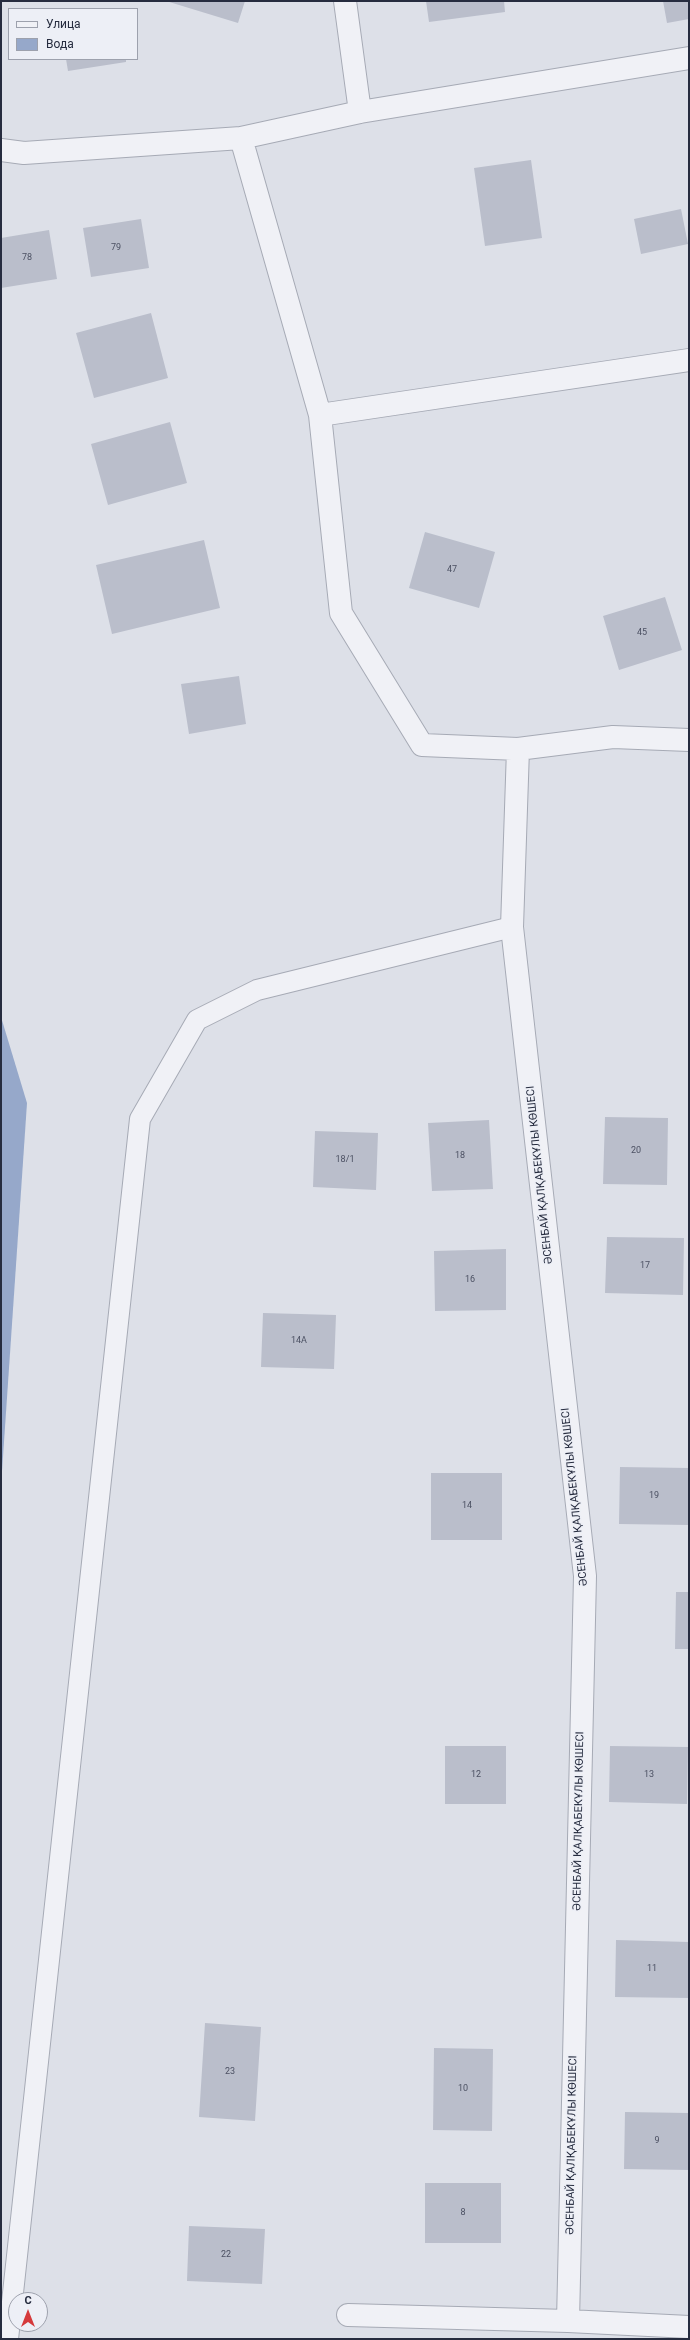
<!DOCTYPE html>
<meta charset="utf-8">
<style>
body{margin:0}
#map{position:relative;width:690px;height:2340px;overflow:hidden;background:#dde0e8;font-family:Roboto,sans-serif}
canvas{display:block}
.frame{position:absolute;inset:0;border:2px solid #262c3f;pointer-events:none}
.legend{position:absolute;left:8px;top:8px;width:130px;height:52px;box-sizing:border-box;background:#edeff6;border:1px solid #9da1ad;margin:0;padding:5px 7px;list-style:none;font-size:12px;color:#262c3f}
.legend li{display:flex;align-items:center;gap:8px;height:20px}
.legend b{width:20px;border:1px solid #9da1ad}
.north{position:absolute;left:8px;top:2292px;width:40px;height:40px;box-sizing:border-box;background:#edeff6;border:1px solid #9da1ad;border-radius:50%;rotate:0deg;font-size:11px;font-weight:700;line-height:16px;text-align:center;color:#262c3f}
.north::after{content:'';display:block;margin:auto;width:14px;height:18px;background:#d53a3c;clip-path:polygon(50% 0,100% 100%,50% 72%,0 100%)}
</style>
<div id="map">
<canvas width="690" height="2340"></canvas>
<div class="frame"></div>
<ul class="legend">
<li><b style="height:5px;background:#f0f1f6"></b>Улица</li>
<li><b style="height:11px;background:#96a8ca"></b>Вода</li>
</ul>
<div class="north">С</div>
</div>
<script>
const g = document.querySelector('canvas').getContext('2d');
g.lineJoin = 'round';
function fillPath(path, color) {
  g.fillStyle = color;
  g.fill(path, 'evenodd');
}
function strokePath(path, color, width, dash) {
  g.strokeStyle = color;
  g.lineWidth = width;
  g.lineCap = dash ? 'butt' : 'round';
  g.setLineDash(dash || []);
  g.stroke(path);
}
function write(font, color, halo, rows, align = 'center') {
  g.font = font + ' Roboto,sans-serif';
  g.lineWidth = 3;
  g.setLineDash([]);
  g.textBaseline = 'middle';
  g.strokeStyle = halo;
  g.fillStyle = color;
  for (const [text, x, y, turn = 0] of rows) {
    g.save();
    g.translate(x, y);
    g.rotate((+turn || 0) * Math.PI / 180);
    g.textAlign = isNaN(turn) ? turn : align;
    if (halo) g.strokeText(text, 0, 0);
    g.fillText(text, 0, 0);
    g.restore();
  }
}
fillPath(new Path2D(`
 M1 1017 27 1103 1 1486Z`), '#96a8ca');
fillPath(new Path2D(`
 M166 1H245L238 23Z
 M426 1H504L505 12 429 22Z
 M663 1H689V19L667 23Z
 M66 59H126V62L68 71Z
 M531 160 542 238 485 246 474 168Z
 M681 209 688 244 641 254 634 219Z
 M141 219 149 268 91 277 83 228Z
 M49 230 57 279 1 288V238Z
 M151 313 168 378 94 398 76 333Z
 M170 422 187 483 108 505 91 444Z
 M425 532 495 552 479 608 409 588Z
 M204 540 220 608 112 634 96 565Z
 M665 597 682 650 619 670 603 616Z
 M239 676 246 724 189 734 181 684Z
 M605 1117 668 1118 667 1185 603 1184Z
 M489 1120 493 1189 432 1191 428 1123Z
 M315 1131 378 1133 376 1190 313 1187Z
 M607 1237 684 1238 683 1295 605 1293Z
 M506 1249V1310L435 1311 434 1251Z
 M263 1313 336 1315 334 1369 261 1367Z
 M620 1467 689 1468V1525L619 1524Z
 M431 1473H502V1540H431Z
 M676 1592H689V1649H675Z
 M445 1746H506V1804H445Z
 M610 1746 688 1747 687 1804 609 1802Z
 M616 1940 689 1942V1998L615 1997Z
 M205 2023 261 2027 255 2121 199 2117Z
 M434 2048 493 2049 492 2131 433 2130Z
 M625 2112 689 2113V2170L624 2169Z
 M425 2183H501V2243H425Z
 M189 2226 265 2229 262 2284 187 2281Z`), '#babecb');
const lane = new Path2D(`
 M8 2339 140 1119 197 1020 257 990 512 927`);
const street = new Path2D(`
 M345 1 360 112
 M241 138 320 415 341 613 422 745 518 749 613 737 689 740
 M1 150 24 153 241 138 360 112 689 58
 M320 415 689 360
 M518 749 512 927 585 1576 568 2321
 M348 2315 568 2321 689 2327`);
strokePath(lane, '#a6aab5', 22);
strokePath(street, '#a6aab5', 24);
strokePath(lane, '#f0f1f6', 20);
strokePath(street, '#f0f1f6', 22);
write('9px', '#4b5062', null, [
 ["79",116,248],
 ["78",27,258],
 ["47",452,570],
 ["45",642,633],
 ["20",636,1151],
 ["18",460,1156],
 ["18/1",345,1160],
 ["17",645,1266],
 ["16",470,1280],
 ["14А",299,1341],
 ["19",654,1496],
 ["14",467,1506],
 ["12",476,1775],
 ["13",649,1775],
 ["11",652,1969],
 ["23",230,2072],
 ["10",463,2089],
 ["9",657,2141],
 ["8",463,2213],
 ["22",226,2255]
]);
write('11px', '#262c3f', '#edeff6', [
 ["ӘСЕНБАЙ ҚАЛҚАБЕКҰЛЫ КӨШЕСІ",540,1175,-96],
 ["ӘСЕНБАЙ ҚАЛҚАБЕКҰЛЫ КӨШЕСІ",575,1497,-96],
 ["ӘСЕНБАЙ ҚАЛҚАБЕКҰЛЫ КӨШЕСІ",579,1821,-89],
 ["ӘСЕНБАЙ ҚАЛҚАБЕКҰЛЫ КӨШЕСІ",572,2145,-89]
]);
</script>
